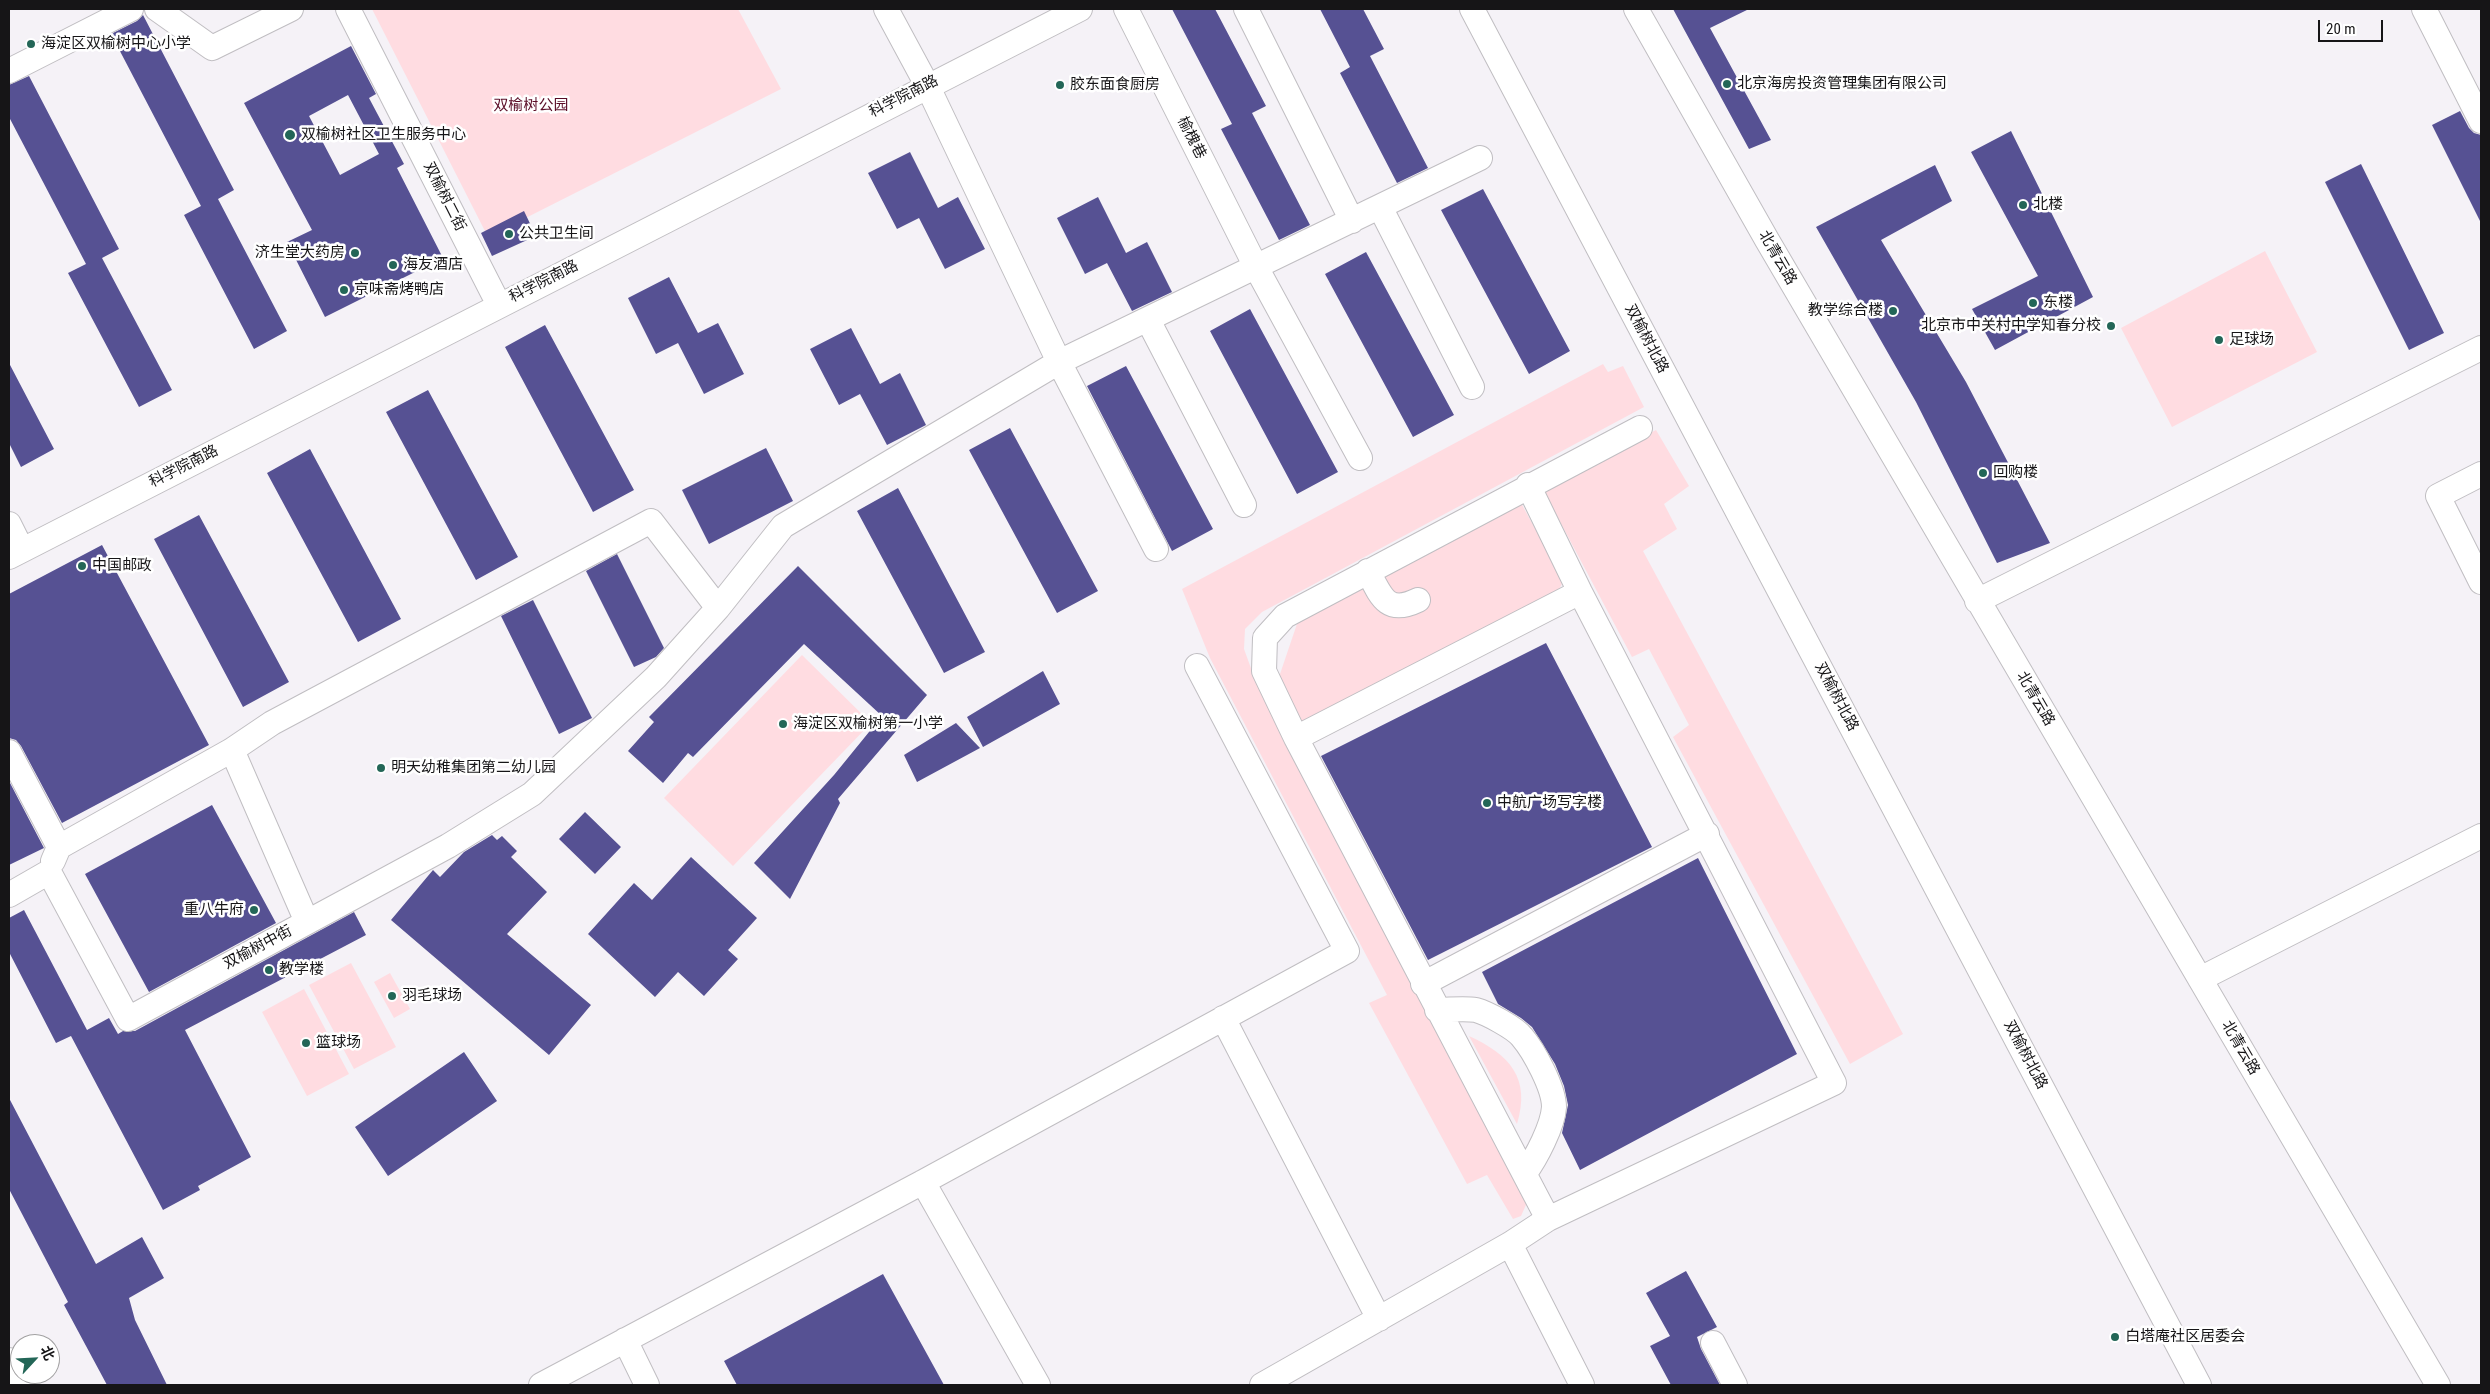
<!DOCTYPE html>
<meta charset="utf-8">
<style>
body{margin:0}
#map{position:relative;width:2490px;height:1394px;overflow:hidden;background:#f5f2f7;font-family:"Roboto Condensed","Noto Sans SC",sans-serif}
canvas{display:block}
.frame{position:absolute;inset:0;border:10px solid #161517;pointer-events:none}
.north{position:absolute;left:10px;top:1334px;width:50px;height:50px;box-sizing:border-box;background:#fff;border:1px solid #a2a1a2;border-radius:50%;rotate:65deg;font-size:14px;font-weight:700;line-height:20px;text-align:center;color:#161517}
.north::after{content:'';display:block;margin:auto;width:18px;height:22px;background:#236657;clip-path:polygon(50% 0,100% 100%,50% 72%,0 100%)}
.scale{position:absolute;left:2318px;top:20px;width:65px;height:22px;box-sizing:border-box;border:2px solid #161517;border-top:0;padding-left:6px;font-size:15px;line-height:18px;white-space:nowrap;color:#161517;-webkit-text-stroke:4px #fff;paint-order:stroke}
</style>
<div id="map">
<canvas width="2490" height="1394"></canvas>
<div class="frame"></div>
<div class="north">北</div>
<div class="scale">20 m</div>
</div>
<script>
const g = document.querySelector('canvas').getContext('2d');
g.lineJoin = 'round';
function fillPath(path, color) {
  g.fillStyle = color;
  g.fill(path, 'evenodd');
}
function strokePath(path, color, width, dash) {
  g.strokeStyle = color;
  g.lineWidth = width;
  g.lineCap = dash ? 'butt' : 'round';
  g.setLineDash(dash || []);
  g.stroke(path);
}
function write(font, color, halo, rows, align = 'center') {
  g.font = font + ' "Roboto Condensed","Noto Sans SC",sans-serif';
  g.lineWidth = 5;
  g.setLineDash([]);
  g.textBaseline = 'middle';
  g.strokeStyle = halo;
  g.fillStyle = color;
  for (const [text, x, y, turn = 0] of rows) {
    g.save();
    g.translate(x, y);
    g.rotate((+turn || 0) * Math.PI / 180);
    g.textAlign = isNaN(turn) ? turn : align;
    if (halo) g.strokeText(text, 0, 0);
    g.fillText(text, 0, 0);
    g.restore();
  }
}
fillPath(new Path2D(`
 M372 9H738L781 89 488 237Z
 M2265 251 2317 352 2172 427 2121 328Z
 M1603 364 1608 372 1623 366 1644 407 1262 612 1245 629 1244 649 1252 671 1529 1198 1521 1216 1513 1219 1487 1175 1467 1184 1369 1003 1387 995 1210 658 1182 589Z
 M1656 430 1689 486 1664 504 1677 529 1643 551 1903 1034 1850 1064 1673 737 1689 725 1649 649 1632 657 1542 488Z
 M1520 501 1559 573 1562 584 1555 596 1303 726 1279 677 1299 618Z
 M802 655 871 723 733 866 664 798Z
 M351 963 396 1047 354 1069 309 985Z
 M390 973 410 1009 394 1018 374 982Z
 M304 989 349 1074 307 1096 262 1012Z
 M1469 1036C1510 1055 1531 1078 1517 1124Z`), '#ffdce1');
fillPath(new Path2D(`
 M1172 9H1215L1266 106 1252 113 1310 225 1279 240 1221 129 1232 124Z
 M1320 9H1363L1384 49 1370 56 1428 168 1397 183 1340 73 1350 67Z
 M1673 9H1749L1710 28 1771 140 1749 149Z
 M143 15 234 190 218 199 287 331 254 349 184 215 201 206 111 34 137 21Z
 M351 46 376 94 369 98 404 164 397 168 443 258 325 317 287 242 312 230 244 103ZM348 95 379 154 340 175 309 116Z
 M29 76 119 249 102 258 172 390 139 407 68 273 86 264 9 117V85Z
 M2460 111 2469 128 2474 133 2481 135V223L2432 125Z
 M2011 131 2093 297 1995 350 1972 309 2038 276 1971 152Z
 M910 152 938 208 958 197 985 249 945 269 919 218 897 229 868 173Z
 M2361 164 2444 333 2409 350 2325 182Z
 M1935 165 1952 201 1881 240 1966 382 2050 543 1997 563 1916 402 1816 227Z
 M1483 189 1570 351 1529 374 1441 210Z
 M1098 197 1126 253 1147 242 1172 292 1132 311 1107 263 1085 274 1057 218Z
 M524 211 536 236 492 256 481 233Z
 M1366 252 1454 415 1413 437 1325 274Z
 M669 277 698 333 718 323 744 374 704 394 678 343 656 354 628 298Z
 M1250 309 1338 472 1297 494 1210 331Z
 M545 325 634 490 593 512 505 347Z
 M851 328 880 384 900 373 926 425 887 445 860 394 839 405 810 349Z
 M9 363 54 449 21 467 9 443Z
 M1126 366 1213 529 1172 551 1087 386Z
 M428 390 518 557 476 580 386 412Z
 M1010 428 1098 591 1057 613 969 450Z
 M766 448 793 501 709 544 682 490Z
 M310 449 401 619 358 642 267 473Z
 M898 488 985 652 944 673 857 511Z
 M199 515 289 682 243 707 154 539Z
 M102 545 209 745 62 823 21 746 16 740 9 738V594Z
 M617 554 664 648 656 657 634 667 586 571Z
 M798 566 927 695 838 799 840 803 790 899 754 863 834 775 882 716 804 644 693 757 688 753 663 783 628 751 654 722 649 717Z
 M533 600 592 718 559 734 501 616Z
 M1546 643 1652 847 1428 960 1321 756Z
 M1043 671 1060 704 983 747 967 717Z
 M956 723 980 748 917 782 904 755Z
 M9 781 44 848 9 865Z
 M212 805 276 923 149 992 85 874Z
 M585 812 621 847 595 874 559 839Z
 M492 835 497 840 502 836 517 851 511 857 547 892 507 934 591 1005 549 1055 391 920 433 870 440 877 464 852Z
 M691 857 757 918 728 950 738 959 704 996 678 972 655 997 588 934 634 883 652 900Z
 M1698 858 1797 1054 1580 1170 1562 1133 1568 1105 1564 1086 1555 1064 1532 1027 1521 1018 1498 1004 1482 972Z
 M24 910 87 1030 109 1018 118 1034 123 1031H135L354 912 366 935 185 1030 251 1157 198 1186 200 1190 163 1210 71 1036 56 1043 9 952V918Z
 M464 1052 497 1101 388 1176 355 1127Z
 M9 1098 96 1264 142 1237 164 1278 129 1298 135 1320 167 1385H107L64 1305 68 1302 9 1189Z
 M1686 1271 1717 1327 1697 1337 1701 1349 1720 1385H1671L1650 1346 1670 1336 1646 1293Z
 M883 1274 944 1385H737L724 1361Z`), '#565193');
const minor = new Path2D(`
 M157 9 212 48 291 9
 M348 9 499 305
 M1126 9 1256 267 1360 458
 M1246 9 1352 221
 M1472 9 2199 1385
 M1636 9 1767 240 2438 1385
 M2424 9 2481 121
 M9 71 131 9
 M1380 207 1472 387
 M1148 320 1244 505
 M2481 474 2438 496 2481 582
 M9 524 22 550
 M1156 549 1059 362 1480 158
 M9 557 1080 9
 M1368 571C1381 597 1387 615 1418 600
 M1977 601 2481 348
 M718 608 783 526 1059 362 927 85 886 9
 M1296 738 1580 592
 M232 750 307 922
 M9 752 59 847 53 861
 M49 872 128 1019 448 846 532 794 656 677 718 608 651 521 272 723 232 750 59 847
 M9 895 49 872
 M2200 979 2481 836
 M1423 984 1707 834
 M1437 1010C1449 1010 1464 1008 1476 1010 1487 1013 1515 1028 1522 1037 1534 1051 1554 1088 1554 1107 1553 1126 1536 1158 1525 1173
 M1223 1018 1379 1319
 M923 1182 1038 1385
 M1548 1219 1296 738 1264 671 1265 638 1285 616 1640 428
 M1510 1244 1582 1385
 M625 1340 647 1385
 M1713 1343 1735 1385
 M9 1360 22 1385
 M541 1385 923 1182 1347 951 1197 666
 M1262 1385 1510 1244 1548 1219 1834 1083 1580 592 1528 485`);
strokePath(minor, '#c0bec2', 26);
strokePath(minor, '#fff', 24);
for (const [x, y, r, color] of [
 [31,44,5,"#236657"],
 [1727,84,5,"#236657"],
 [1060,85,5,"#236657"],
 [290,135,6,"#236657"],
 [2023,205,5,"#236657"],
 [509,234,5,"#236657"],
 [355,253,5,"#236657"],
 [393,265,5,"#236657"],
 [344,290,5,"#236657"],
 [2033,303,5,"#236657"],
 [1893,311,5,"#236657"],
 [2111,326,5,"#236657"],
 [2219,340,5,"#236657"],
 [1983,473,5,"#236657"],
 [82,566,5,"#236657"],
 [783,724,5,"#236657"],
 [381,768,5,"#236657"],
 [1487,803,5,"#236657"],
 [254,910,5,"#236657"],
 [269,970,5,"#236657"],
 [392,996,5,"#236657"],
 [306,1043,5,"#236657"],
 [2115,1337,5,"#236657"]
]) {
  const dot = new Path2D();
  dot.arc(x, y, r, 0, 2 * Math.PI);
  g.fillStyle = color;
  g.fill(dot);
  strokePath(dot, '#fff', 2);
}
write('15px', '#161517', '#fff', [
 ["海淀区双榆树中心小学",41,44],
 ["北京海房投资管理集团有限公司",1737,84],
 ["胶东面食厨房",1070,85],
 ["双榆树社区卫生服务中心",301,135],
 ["北楼",2033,205],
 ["公共卫生间",519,234],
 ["济生堂大药房",345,253,"right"],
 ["海友酒店",403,265],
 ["京味斋烤鸭店",354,290],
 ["东楼",2043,303],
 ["教学综合楼",1883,311,"right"],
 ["北京市中关村中学知春分校",2101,326,"right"],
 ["足球场",2229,340],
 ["回购楼",1993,473],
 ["中国邮政",92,566],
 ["海淀区双榆树第一小学",793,724],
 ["明天幼稚集团第二幼儿园",391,768],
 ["中航广场写字楼",1497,803],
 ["重八牛府",244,910,"right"],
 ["教学楼",279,970],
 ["羽毛球场",402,996],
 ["篮球场",316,1043],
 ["白塔庵社区居委会",2125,1337]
], 'left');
write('15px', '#161517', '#fff', [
 ["科学院南路",904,97,-27],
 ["榆槐巷",1191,138,63],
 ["双榆树二街",444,197,63],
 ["北青云路",1777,258,60],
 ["科学院南路",544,282,-27],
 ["双榆树北路",1646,339,62],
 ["科学院南路",184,467,-27],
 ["双榆树北路",1836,697,62],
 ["北青云路",2035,699,60],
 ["双榆树中街",258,948,-28],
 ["北青云路",2240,1048,60],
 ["双榆树北路",2025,1055,62]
]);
write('15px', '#590c26', '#fff', [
 ["双榆树公园",531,106]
]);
</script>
